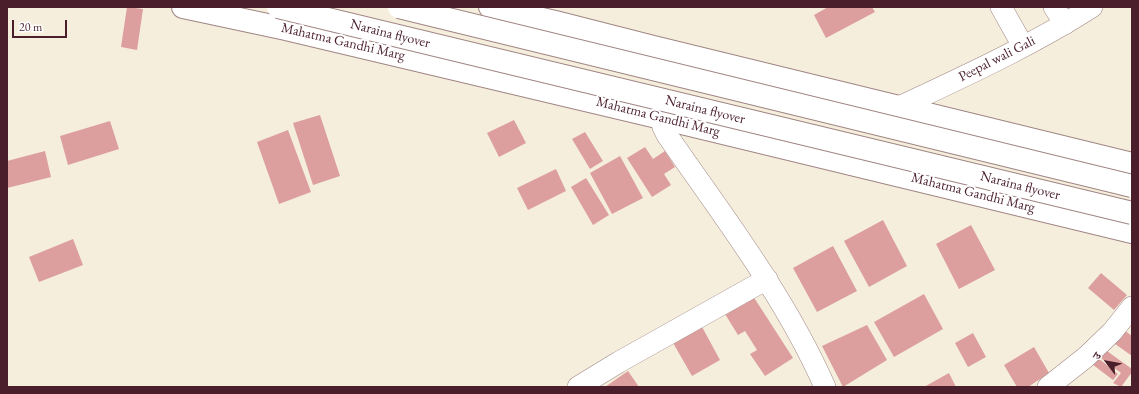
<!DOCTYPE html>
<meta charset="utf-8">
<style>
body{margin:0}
#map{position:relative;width:1139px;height:394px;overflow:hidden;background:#f5eedd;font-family:"EB Garamond","Noto Serif Devanagari",serif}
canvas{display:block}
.frame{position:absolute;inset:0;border:8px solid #4a1f2b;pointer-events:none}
.north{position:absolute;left:1087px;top:342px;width:40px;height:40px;-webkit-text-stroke:3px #fff;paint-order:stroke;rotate:302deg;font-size:11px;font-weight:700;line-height:16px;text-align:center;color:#4a1f2b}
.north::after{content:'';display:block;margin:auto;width:14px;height:18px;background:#4a1f2b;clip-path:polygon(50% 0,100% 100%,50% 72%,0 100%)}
.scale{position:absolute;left:12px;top:20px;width:55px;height:18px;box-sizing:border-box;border:2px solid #4a1f2b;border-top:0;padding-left:5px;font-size:12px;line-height:14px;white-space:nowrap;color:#4a1f2b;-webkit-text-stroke:3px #fff;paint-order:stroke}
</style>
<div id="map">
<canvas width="1139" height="394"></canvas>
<div class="frame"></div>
<div class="north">उ</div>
<div class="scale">20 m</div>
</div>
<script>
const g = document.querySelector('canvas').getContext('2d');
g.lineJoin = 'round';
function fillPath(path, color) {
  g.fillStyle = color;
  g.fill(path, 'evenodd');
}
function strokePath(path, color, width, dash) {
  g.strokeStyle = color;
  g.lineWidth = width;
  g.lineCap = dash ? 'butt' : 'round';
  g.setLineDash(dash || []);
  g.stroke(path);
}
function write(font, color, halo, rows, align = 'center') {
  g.font = font + ' "EB Garamond",serif';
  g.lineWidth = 4;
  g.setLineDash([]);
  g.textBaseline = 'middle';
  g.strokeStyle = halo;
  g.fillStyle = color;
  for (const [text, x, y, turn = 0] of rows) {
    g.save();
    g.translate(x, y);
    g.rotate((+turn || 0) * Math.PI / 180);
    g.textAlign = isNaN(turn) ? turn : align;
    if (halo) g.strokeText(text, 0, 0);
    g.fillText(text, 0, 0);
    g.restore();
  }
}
fillPath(new Path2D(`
 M127 7 143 9 137 50 121 47Z
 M828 7H872L875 12 826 38 814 15Z
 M320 115 340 176 313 185 293 123Z
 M514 120 526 143 499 157 487 133Z
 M110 121 119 149 68 165 60 136Z
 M288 130 311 192 279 204 257 142Z
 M585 132 603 161 590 169 572 139Z
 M645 147 653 159 665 151 675 167 664 174 671 185 652 197 627 158Z
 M45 151 51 177 7 188V161Z
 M620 156 643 198 612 214 590 173Z
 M556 169 566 191 528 210 517 188Z
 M586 178 609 215 593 225 571 187Z
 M883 220 907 266 869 287 844 241Z
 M971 225 995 270 959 289 936 244Z
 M73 239 83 265 39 282 29 257Z
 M833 246 857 291 817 312 793 268Z
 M1101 273 1127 295 1114 310 1088 288Z
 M924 294 943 329 894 357 874 322Z
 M753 296 793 358 765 376 750 354 757 350 745 331 738 335 725 314Z
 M701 325 720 360 692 376 672 341Z
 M867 325 887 360 843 387 822 346Z
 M1120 327 1132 336V356L1111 341Z
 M973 333 986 357 968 367 955 343Z
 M1100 346 1132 369V372L1121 387 1113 383 1121 373 1094 353Z
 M1034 347 1049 373 1028 387H1017L1004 365Z
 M1093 354 1118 374 1113 380 1088 361Z
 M628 371 639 387H605Z
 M949 373 956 387H924Z`), '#dc9f9d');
const minor = new Path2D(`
 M1001 7 1023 46
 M1054 7 1065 24
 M899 107C965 76 1031 46 1092 7
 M661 118 663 127 667 135C723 216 785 296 825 387
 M578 387 619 362 767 279
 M1048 387 1086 357 1112 332 1132 307`);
const major = new Path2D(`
 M183 7 286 29 653 116 1132 232
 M490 7 555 22 653 47 1132 164`);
strokePath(minor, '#a08684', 22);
strokePath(major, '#a08684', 24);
strokePath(minor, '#fff', 21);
strokePath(major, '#fff', 22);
const majorBridge = new Path2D(`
 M278 7 1132 213
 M399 7 1132 186`);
strokePath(majorBridge, '#a08684', 24, []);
strokePath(majorBridge, '#fff', 22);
write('14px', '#4a1f2b', '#fff', [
 ["Naraina flyover",390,34,14],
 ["Mahatma Gandhi Marg",343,42,13],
 ["Peepal wali Gali",997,59,-27],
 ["Naraina flyover",705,110,14],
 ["Mahatma Gandhi Marg",658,117,14],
 ["Naraina flyover",1020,186,14],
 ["Mahatma Gandhi Marg",973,193,14]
]);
</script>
